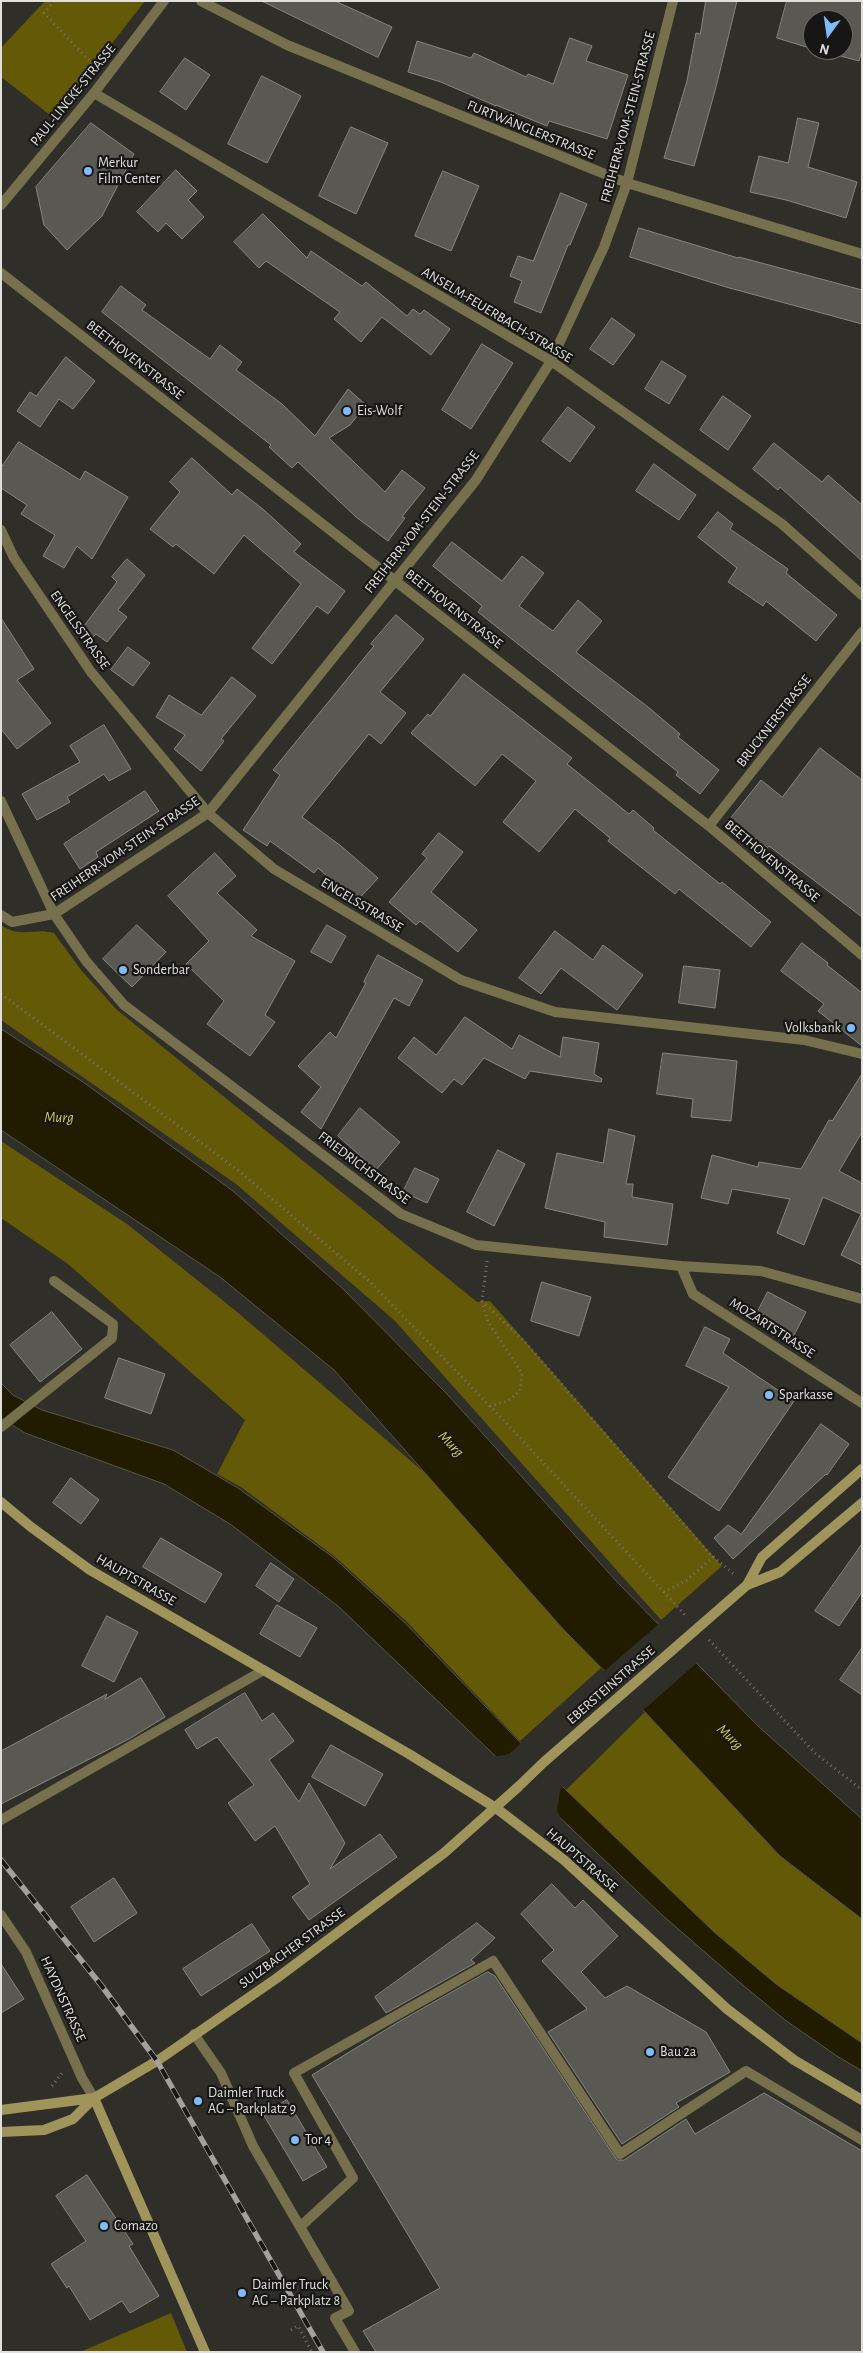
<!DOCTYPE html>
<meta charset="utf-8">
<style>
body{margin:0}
#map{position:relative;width:863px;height:2353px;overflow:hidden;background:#2f2e29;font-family:"Alegreya Sans",sans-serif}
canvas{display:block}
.frame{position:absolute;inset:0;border:2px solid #e0dfdc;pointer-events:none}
.north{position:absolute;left:803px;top:10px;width:50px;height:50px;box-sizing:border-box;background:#161614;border:1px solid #676664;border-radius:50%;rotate:194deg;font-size:14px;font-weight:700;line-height:20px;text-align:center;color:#e0dfdc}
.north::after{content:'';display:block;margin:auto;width:18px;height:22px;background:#81bcfa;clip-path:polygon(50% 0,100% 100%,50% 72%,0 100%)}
</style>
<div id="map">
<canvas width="863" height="2353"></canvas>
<div class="frame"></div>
<div class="north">N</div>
</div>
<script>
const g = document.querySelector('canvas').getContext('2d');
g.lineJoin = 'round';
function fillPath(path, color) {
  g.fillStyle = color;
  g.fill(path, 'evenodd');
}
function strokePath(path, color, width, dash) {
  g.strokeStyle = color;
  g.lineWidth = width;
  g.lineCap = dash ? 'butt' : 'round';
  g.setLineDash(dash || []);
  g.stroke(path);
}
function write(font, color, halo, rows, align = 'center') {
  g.font = font + ' "Alegreya Sans",sans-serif';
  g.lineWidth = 4.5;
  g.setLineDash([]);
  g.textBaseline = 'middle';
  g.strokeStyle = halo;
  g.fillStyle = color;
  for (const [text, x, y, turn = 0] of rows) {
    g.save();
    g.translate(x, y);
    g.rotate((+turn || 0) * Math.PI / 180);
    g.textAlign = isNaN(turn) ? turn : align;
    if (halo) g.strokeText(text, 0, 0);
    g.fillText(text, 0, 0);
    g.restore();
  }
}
fillPath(new Path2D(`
 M45 1H145L54 118 1 77V48Z
 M1 925C21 939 33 927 54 933L81 970 116 1009 477 1302 490 1301 722 1566 661 1620 394 1320 236 1184 1 1020Z
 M1 1141 127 1224 236 1311 433 1480 563 1629 601 1668 520 1741 406 1621 334 1556 241 1487 217 1474 245 1420 68 1264 1 1218Z
 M645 1712 780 1856 862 1919V2043L776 1984 714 1932 566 1790Z
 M171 2313 187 2352H80Z`), '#645907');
const water = new Path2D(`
 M1 1029 83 1082 233 1191 342 1288 447 1394 618 1583 758 1726 862 1819V1919L780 1856 645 1712 563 1629 334 1370 220 1277 1 1130Z
 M1 1383 13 1395 42 1410 173 1450 238 1488 334 1558 405 1623 566 1790 714 1932 776 1984 862 2043V2071L837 2056 785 2020 738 1981 661 1914 338 1606 230 1524 164 1484 25 1433 1 1418Z`);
fillPath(water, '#211c00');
strokePath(water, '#5a5642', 1);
fillPath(new Path2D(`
 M661 1622 699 1661 641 1712 602 1673Z
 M524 1741 565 1785 560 1790 557 1811 563 1824 493 1757 509 1754Z`), '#2f2e29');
const building = new Path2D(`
 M262 1H335L392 27 378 57Z
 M706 1H737L716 87 694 166 664 158 687 81 696 33 700 34Z
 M787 1H862V50L859 61 818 50H843V20H813V49L777 38Z
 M570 38 592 46 586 61 628 75 607 139 549 121 547 126 496 105V106L441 82 408 72 417 41 471 58 474 53 526 77 528 74 553 84Z
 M185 58 210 75 186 110 160 92Z
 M262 76 301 96 267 163 228 144Z
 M798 118 819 123 808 167 857 182 846 218 786 200 750 192 759 156 788 163Z
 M91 123 134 154 102 216 67 250 44 225 36 187Z
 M351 127 388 143 356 214 319 196Z
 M176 170 197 191 188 200 204 217 182 239 166 223 158 232 137 212Z
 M443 171 479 186 451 251 415 236Z
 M561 193 587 204 570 245H568L541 313 514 302 522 281 510 276 518 256 533 261Z
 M263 214 307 258 311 251 362 286 366 282 407 316 413 309 420 314 424 310 450 329 431 355 382 317 361 342 334 319 340 312 266 261 259 268 234 242Z
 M639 228 738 258 739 257 862 290V324L726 287 630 257Z
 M121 286 146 305 142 310 210 359 220 345 242 362 236 370 282 404 315 436 348 389 366 405 350 425 329 438 385 492 402 470 425 488 402 517 405 518 388 541 356 517 298 462 292 468 269 447 271 445 102 312Z
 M612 318 635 335 613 365 590 349Z
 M482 344 513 363 471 429 442 410Z
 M66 357 95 381 73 409 59 399 40 427 17 411 30 392 36 396Z
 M662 361 686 376 669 404 645 389Z
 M723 396 751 416 728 450 700 430Z
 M568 407 595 427 570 462 542 441Z
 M19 442 80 480 85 471 128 497 92 559 77 546 64 568 43 556 55 535 21 514 27 505 1 488V468Z
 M774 443 822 482 828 475 862 505V561L780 487 778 490 753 469Z
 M192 458 232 495 237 489 264 510 301 544 294 552 345 591 328 614 317 606 272 664 252 648 301 584 244 535 214 574 176 544 173 547 150 529 180 492 170 482Z
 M654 464 696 495 679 520 636 491Z
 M718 512 733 524 730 529 788 569 786 573 837 615 816 641 766 601 763 606 728 582 737 568 698 537Z
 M452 542 502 581 522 556 544 573 519 606 553 631 578 600 602 621 576 652 648 707 680 734 678 737 719 770 700 794 676 775 678 772 627 731 478 612 482 606 433 566Z
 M127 559 145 575 118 610 127 617 107 642 96 634 88 642 78 634 117 582 112 577Z
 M396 615 424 639 380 692 406 713 381 744 369 734 302 817 341 846 378 878 356 902 318 868 314 873 270 841 267 846 243 830 280 775 273 770 374 646 371 644Z
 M1 618 34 669 17 680 51 723 17 749 1 729Z
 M128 647 150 663 133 686 111 670Z
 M464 674 572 758 567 764 629 814 633 810 654 828 653 830 720 884 722 882 771 922 751 947 679 889 675 894 608 841 610 838 575 809 539 852 503 822 536 781 502 754 475 786 411 733 428 714 430 716Z
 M232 677 256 696 221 739 224 741 201 771 174 749 185 735 156 717 169 695 201 715Z
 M104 725 131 769 109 781 104 774 67 797 70 802 37 820 22 794 80 762 70 746Z
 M820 748 862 780V917L769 846 766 850 729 820 761 780 782 797Z
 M145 791 159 811 96 852 98 857 80 869 64 844Z
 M439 833 463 852 431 892 477 930 458 952 420 921 416 925 389 902 427 858 422 854Z
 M215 853 236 876 217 893 257 930 251 936 295 961 265 1015 275 1022 250 1056 207 1024 224 1001 186 964 209 941 168 896Z
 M137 925 166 952 132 987 103 959Z
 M327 925 346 936 331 963 311 952Z
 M555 931 593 960 603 945 643 975 617 1010 561 968 541 994 519 978Z
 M802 943 828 963 827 965 862 993V1046L818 1011 824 1004 781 971Z
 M378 955 423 980 409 1006 394 998 321 1129 301 1112 321 1087 298 1066 330 1032 336 1038 366 983 364 982Z
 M684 966 720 970 715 1008 679 1003Z
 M465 1017 512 1049 519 1035 560 1057 563 1037 599 1043 594 1074 602 1079 601 1082 530 1071 525 1079 484 1058 462 1085 454 1079 442 1093 398 1058 414 1037 436 1055Z
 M663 1053 737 1061 731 1121 691 1117 693 1099 657 1094Z
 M862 1074V1132L839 1171 862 1183V1265L841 1255 861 1214 823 1197 804 1245 777 1233 790 1199 732 1189 728 1204 701 1198 712 1155 758 1167 759 1162 801 1169 829 1120 832 1121Z
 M360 1108 400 1142 376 1170 338 1136Z
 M609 1129 635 1136 626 1184H633L632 1197 673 1204 667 1245 604 1237 605 1222 545 1208 557 1153 603 1163Z
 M498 1150 525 1164 494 1226 467 1212Z
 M415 1168 439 1179 427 1203 403 1192Z
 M542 1282 591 1297 579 1336 531 1321Z
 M768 1292 806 1312 793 1337 755 1317Z
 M52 1312 82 1349 40 1382 10 1345Z
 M705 1327 730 1339 723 1353 794 1401 719 1511 668 1477 729 1387 686 1366Z
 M119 1358 165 1374 151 1414 105 1398Z
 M821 1424 849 1444 827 1475 826 1474 733 1559 714 1538 728 1525 741 1534Z
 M71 1478 99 1500 81 1524 53 1503Z
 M161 1538 222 1574 205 1603 143 1567Z
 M862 1544V1592L839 1626 815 1611Z
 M271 1563 294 1579 279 1602 256 1586Z
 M277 1605 317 1628 300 1657 260 1634Z
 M107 1616 138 1632 114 1682 82 1666Z
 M862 1648V1695L840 1680Z
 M141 1678 165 1717 129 1739 1 1804V1751L107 1694 105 1699Z
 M245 1693 262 1721 273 1713 294 1741 269 1760 299 1802 309 1783 345 1843 330 1869 380 1834 397 1857 309 1920 292 1897 310 1884 275 1826 255 1841 228 1803 254 1785 217 1737 197 1749 185 1730Z
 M331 1745 383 1774 365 1806 312 1777Z
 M114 1878 137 1913 94 1942 71 1907Z
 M552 1884 575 1908 583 1900 618 1936 581 1972 605 1998 627 1986 706 2032 730 2072 676 2103 679 2107 622 2144 548 2032 587 2009 542 1961 554 1950 521 1914Z
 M477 1923 495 1938 471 1960 475 1963 386 2013 375 1997Z
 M252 1924 270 1951 201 1996 183 1969Z
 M1 1964 24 1999 1 2013Z
 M488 1972 495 1976 617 2160H624L686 2119 695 2134 764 2093 862 2151V2352H376L363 2331 440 2288 312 2075 395 2024Z
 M287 2100 327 2167 303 2181 263 2114Z
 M87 2175 133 2244 129 2246 159 2296 130 2313 122 2301 90 2320 69 2286 67 2288 51 2264 86 2241 56 2196Z`);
fillPath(building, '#595853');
strokePath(building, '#878680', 1);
strokePath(new Path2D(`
 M54 1 44 13 95 67
 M1 994 239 1171 370 1282 509 1426 687 1617
 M487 1261 482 1301 488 1322 522 1373 520 1391 508 1401 490 1406
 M482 1301 525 1342 709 1553 735 1575
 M664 1592 687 1580 714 1556
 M709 1640 815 1753 862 1790
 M52 2086 62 2073
 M291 2330 298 2326 312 2352`), '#767571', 3, [1, 4]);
strokePath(new Path2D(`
 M1 1427 112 1338 113 1324 54 1281
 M1 1820 264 1670
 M194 2034 221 2073 253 2146 349 2311 335 2318 355 2352
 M300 2227 353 2178 294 2073 493 1961 620 2154 746 2071 862 2140`), '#76704c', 10);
strokePath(new Path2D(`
 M201 1 287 45 627 183 862 254
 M94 93 551 361 782 524 862 595
 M1 205 94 93 164 1
 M1 273 709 826 862 955
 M1 530 14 558 91 672 208 813 274 869 461 980 555 1012 804 1040 862 1054
 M1 801 54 914 86 961 124 1005 401 1214 476 1245 681 1266 761 1271 862 1299
 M709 826 862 632
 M1 915 12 922 54 914 208 813 476 480 551 361 604 247 627 183 673 1
 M681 1266 693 1294 862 1403
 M1 1915 26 1952 82 2078 94 2098`), '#76704c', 10);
strokePath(new Path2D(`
 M1 1502 31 1527 90 1570 409 1754 496 1808 564 1860 727 2009 794 2060 862 2100
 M747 1585 762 1557 862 1469
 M747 1585 780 1572 862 1503
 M94 2098 205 2352
 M1 2110 94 2098
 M1 2132 44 2130 73 2119 94 2098 157 2061 277 1978 444 1853 517 1788`), '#9f955a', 10);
const rail = new Path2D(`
 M1 1860 101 1985 157 2061 323 2352`);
strokePath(rail, '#a2a19d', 5.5);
strokePath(rail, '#161614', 4, [11]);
strokePath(new Path2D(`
 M517 1788 544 1762 747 1585`), '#9f955a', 10);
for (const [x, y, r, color] of [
 [88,171,5,"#81bcfa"],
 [347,411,5,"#81bcfa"],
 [123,970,5,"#81bcfa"],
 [851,1028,5,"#81bcfa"],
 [769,1395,5,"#81bcfa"],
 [650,2052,5,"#81bcfa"],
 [198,2101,5,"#81bcfa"],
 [295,2140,5,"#81bcfa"],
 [104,2226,5,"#81bcfa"],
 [242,2293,5,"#81bcfa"]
]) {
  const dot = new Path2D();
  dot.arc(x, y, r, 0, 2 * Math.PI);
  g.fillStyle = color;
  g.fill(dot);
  strokePath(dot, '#161614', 2);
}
write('14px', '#e0dfdc', '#161614', [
 ["PAUL-LINCKE-STRASSE",73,95,-51],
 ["FREIHERR-VOM-STEIN-STRASSE",628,117,-75],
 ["FURTWÄNGLERSTRASSE",531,130,22],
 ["ANSELM-FEUERBACH-STRASSE",497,315,31],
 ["BEETHOVENSTRASSE",135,360,38],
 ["FREIHERR-VOM-STEIN-STRASSE",422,522,-52],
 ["BEETHOVENSTRASSE",454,609,38],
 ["ENGELSSTRASSE",80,630,55],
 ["BRUCKNERSTRASSE",774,721,-52],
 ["FREIHERR-VOM-STEIN-STRASSE",125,849,-34],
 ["BEETHOVENSTRASSE",772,861,40],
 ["ENGELSSTRASSE",362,905,31],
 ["FRIEDRICHSTRASSE",364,1168,37],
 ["MOZARTSTRASSE",772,1328,33],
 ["HAUPTSTRASSE",136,1580,30],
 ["EBERSTEINSTRASSE",611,1685,-41],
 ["HAUPTSTRASSE",582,1860,41],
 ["SULZBACHER STRASSE",292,1948,-36],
 ["HAYDNSTRASSE",63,1999,66]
]);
write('14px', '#e0dfdc', '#161614', [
 ["Merkur",98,163],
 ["Film Center",98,179],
 ["Eis-Wolf",357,411],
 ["Sonderbar",133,970],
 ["Volksbank",841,1028,"right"],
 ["Sparkasse",779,1395],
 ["Bau 2a",660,2052],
 ["Daimler Truck",208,2093],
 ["AG − Parkplatz 9",208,2109],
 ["Tor 4",305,2140],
 ["Comazo",114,2226],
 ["Daimler Truck",252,2285],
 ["AG − Parkplatz 8",252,2301]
], 'left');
write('italic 15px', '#dec946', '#161614', [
 ["Murg",59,1117],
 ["Murg",451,1444,46],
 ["Murg",730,1737,44]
]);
</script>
